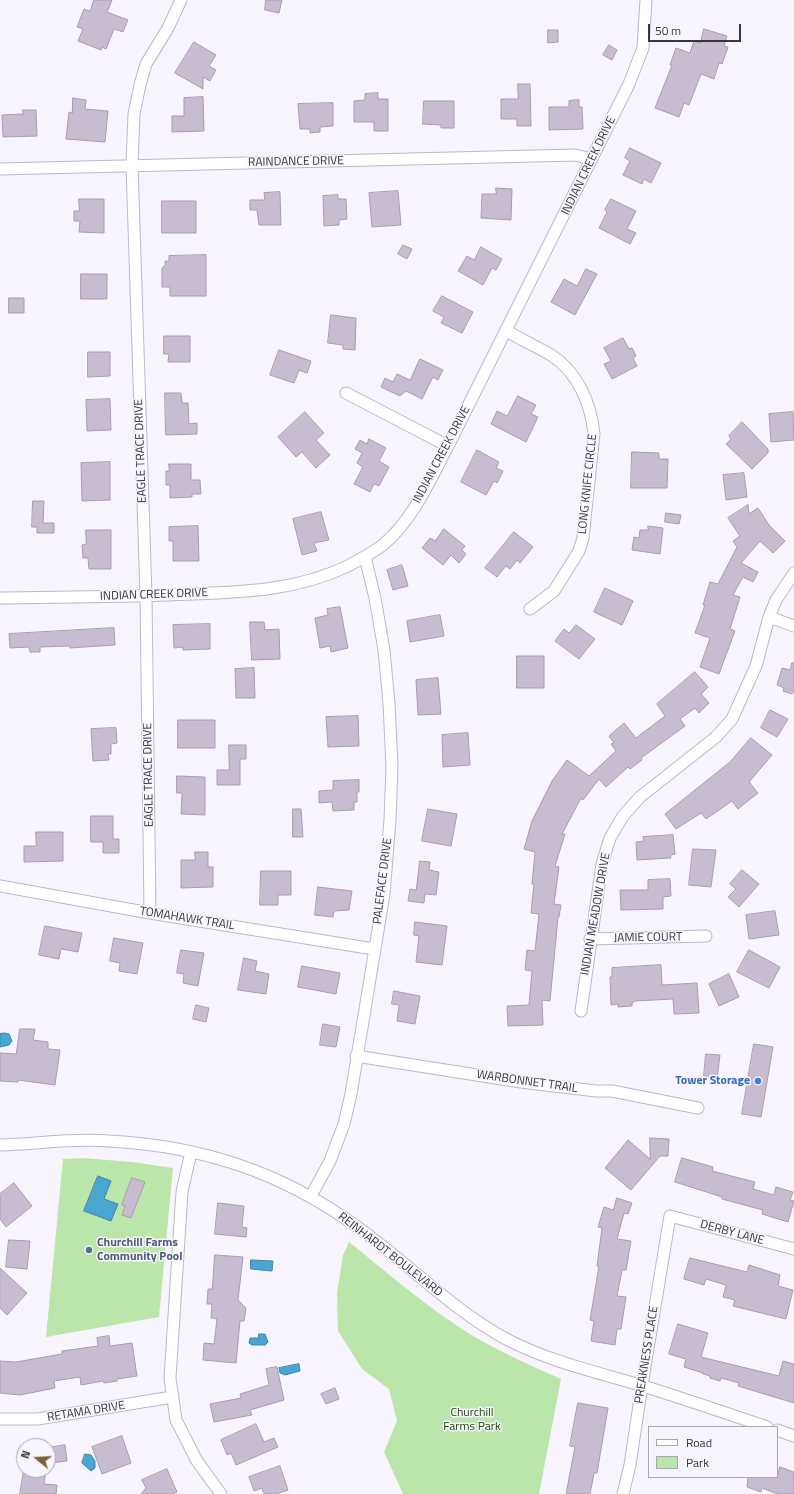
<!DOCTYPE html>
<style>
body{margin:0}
#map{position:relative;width:794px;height:1494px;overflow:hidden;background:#f7f4fd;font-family:"Titillium Web",sans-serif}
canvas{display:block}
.legend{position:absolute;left:648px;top:1426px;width:130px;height:52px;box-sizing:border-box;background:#f7f4fd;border:1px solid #aba8b0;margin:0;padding:5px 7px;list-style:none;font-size:12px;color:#38353d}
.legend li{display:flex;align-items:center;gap:8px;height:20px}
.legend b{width:20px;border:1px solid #aba8b0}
.north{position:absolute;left:16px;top:1438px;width:40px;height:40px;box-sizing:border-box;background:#f7f4fd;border:1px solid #aba8b0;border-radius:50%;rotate:288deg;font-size:11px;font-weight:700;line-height:16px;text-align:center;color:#38353d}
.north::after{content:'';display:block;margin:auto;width:14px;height:18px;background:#7c6033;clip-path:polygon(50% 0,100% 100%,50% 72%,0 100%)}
.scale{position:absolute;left:648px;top:24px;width:93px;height:18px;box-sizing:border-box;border:2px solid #38353d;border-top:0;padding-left:5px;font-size:12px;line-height:14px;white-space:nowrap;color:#38353d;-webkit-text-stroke:3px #f7f4fd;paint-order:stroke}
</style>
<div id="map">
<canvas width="794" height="1494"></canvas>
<ul class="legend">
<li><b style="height:5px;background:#fff"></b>Road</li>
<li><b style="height:11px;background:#bae6aa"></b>Park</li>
</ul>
<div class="north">N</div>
<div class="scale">50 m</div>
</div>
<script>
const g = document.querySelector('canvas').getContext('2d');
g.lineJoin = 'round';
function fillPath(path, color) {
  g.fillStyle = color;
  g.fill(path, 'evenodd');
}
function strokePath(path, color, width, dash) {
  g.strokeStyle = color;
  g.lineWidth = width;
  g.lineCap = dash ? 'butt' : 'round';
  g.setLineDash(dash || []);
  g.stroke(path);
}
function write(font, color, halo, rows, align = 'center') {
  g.font = font + ' "Titillium Web",sans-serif';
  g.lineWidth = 3;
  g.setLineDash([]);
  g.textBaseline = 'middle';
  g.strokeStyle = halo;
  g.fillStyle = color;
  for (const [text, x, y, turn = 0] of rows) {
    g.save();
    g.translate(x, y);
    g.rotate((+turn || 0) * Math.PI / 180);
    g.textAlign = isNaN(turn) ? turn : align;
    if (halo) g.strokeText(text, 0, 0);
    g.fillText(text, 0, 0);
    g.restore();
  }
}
fillPath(new Path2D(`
 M82 1158 132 1162 173 1168 159 1317 46 1337 63 1159Z
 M349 1242C389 1274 429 1309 473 1336 501 1352 531 1366 561 1379L539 1494H403L384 1452 397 1421 389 1389 362 1369 338 1331 337 1293 343 1255Z`), '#bae6aa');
const water = new Path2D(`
 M4 1033 9 1034 12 1041 9 1045 0 1047V1034Z
 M98 1176 111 1181 104 1199 118 1204 111 1221 84 1211Z
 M251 1260 273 1261 272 1271 251 1269Z
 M259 1334H265L268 1342 265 1345H252L249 1343 250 1338H258Z
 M299 1364 300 1371 285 1375 280 1373 279 1368Z
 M85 1454 91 1455 95 1461V1468L91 1471 82 1463Z`);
fillPath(water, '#48a7d2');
strokePath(water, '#4385a5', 1);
const building = new Path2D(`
 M94 0H112L107 12 128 20 123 32 114 29 106 49 102 47 101 50 78 41 83 29 77 27 84 9 90 11Z
 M266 0H282L279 13 265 10Z
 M704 29 727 36 724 46 728 47 722 64 719 63 714 79 701 74 689 105 684 103 679 117 655 108 672 65H670L676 48 690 53 694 41 700 43Z
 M548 30H558V42L548 43Z
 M194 42 216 55 209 66 216 70 210 81 203 77V89L175 73Z
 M609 45 617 50 612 60 603 55Z
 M518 84H530L531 126H517V119H501V99H518Z
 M378 93V99H388V131H374V122H354V101L365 100V94Z
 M203 97 204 131 172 132V116H184V98Z
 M73 98 86 100 85 109 108 111 105 142 66 139 69 112 72 113Z
 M579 100V107H582L583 129 549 130V107H569V101Z
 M424 101H454V128H441V125L423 124Z
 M333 103V126L320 127V132L310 133V129H300L298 104Z
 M23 110H36L37 136 3 137 2 115 23 114Z
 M630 148 661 163 651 183 644 179 642 184 623 175 630 161 625 158Z
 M496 188 512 189 511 220 481 218 482 194H496Z
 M398 191 401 225 372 227 369 193Z
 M280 192 281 225H259L257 210H250V200H265L264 193Z
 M338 195V199H346L347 219 339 220V225L324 226 323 196Z
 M79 199H104V233L79 232 80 221H74V211H79Z
 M611 199 636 211 627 229 636 233 630 244 599 228 607 212 605 210Z
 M162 201H196V233H162Z
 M403 245 412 249 407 259 398 254Z
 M481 247 502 259 496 270 492 268 483 285 458 271 467 256 474 260Z
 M206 255V296H170V287H162V268L165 265V261H169V256Z
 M586 269 597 274 575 315 551 302 564 279 577 286Z
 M81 274H107V299H81Z
 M442 296 473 312 462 333 441 323 444 317 433 311Z
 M9 298H24V313H9Z
 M331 315 356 318 355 350 343 349V345L328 343Z
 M164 336H190V362H168L169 354H164Z
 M623 338 629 349 632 348 636 356 633 358 637 366 612 379 604 364 611 361 604 348Z
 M279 350 311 361 307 373 299 370 294 383 270 375Z
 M88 352H110V376L88 377Z
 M420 359 443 370 438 380 433 377 422 399 406 391 400 396 381 387 385 378 393 382 397 374 410 380Z
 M165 393H181L182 403H188L189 424 197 423V434L166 435Z
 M518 396 536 405 531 414 538 417 526 442 491 424 497 411 507 416Z
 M110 399 111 430 87 431 86 400Z
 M305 412 324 433 316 440 330 455 316 468 302 452 296 457 278 437Z
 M793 412 794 440 771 442 769 414Z
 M742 422 768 449V453L752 469 726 444 731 439 729 436Z
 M369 439 386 448 379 461 389 467 379 486 374 484 370 492 354 484 363 467 357 463 362 453 355 449 360 440 367 444Z
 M477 450 499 462 496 468 503 471 497 483 494 481 486 495 461 482Z
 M632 452 659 453V459H668L667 488H631Z
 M110 462V500L82 501 81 463Z
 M169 464H191V480H200L201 494H192V497L170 498V485H166V471H169Z
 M744 473 747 497 726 500 723 475Z
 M33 501H44L43 523H54V533H37V527H32Z
 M748 505 749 514 758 508 769 525 785 541 773 553 760 541 741 563 758 572 753 582 743 577 733 595 740 597 730 629 735 631 719 674 700 667 710 638 695 633 705 605H703L710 582 718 584 737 547 733 541 740 536 728 518Z
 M321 512 329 540 314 543 317 551 302 555 293 519Z
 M666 513 681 515 679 524 665 522Z
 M198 526 199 561H173V541H169V527Z
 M648 526 663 528 660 554 632 550 634 537 639 538 640 530H648Z
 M444 529 465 546 462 550 466 554 459 563 451 555 443 565 422 548 430 538 435 541Z
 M86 530H111V569H89L88 558H83L82 545 86 544Z
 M514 532 533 547 520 563 517 560 510 569 506 566 497 577 485 568Z
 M402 565 408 586 393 590 387 570Z
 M605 588 633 601 622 625 594 612Z
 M340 607 348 648 331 652 330 646 320 648 315 618 328 615 327 609Z
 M440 615 444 636 410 642 407 621Z
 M250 622H264L265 630 279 629 280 659 252 660Z
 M210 624V649L183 650V647L174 648 173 625Z
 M576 625 595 639 579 659 555 641 564 629 569 633Z
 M114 628 115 645 70 648V646L40 647V652H30L29 647 10 648 9 634Z
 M517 656H544V688H517Z
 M792 663H794V691L792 694 783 691 784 688 777 685 782 668 790 670Z
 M254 668 255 698H236L235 669Z
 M695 672 708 687 701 694 709 703 699 713 695 708 680 719 685 726 641 758 642 760 630 769 628 767 606 787 599 779 583 800 581 798 562 834H565L555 866 559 867 554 904 561 905 559 917H558L550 1001 542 1000 543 1025 508 1026 507 1006 529 1005 532 971 525 970 527 950 535 951 539 914 531 913 534 884H532L535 852 524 849 532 821 552 781 567 760 589 776 616 751 611 744 614 743 609 736 624 723 636 738 665 716 657 704Z
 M438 678 441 714 418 715 416 680Z
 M770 710 788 719 777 737 761 728Z
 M358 716 359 746 328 747 326 717Z
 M178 720H215V748H178Z
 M116 728 117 743 111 744V754H108L109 760 93 761 91 729Z
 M468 733 470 765 443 767 442 735Z
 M751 738 772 755 749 782 758 793 738 809 732 801 706 819 701 813 676 829 665 814 730 762Z
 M229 745H246V759H240V785H217V770H229Z
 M177 776 205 777V815L181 814 182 793H177Z
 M359 780V792H357V802H354V810L333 811 332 802 319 803V791L333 790V781Z
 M293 809H301L303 837H293Z
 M428 809 457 814 451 846 422 841Z
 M91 816H113V839H119V853H103V842H91Z
 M36 832H63V861L24 862V846H36Z
 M673 835 675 854 670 855 671 858 637 860 636 842 644 841 643 837Z
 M693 849 716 850 711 887 689 885Z
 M195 852H208V867H213V887L181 888V860H195Z
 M420 861 430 862 429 870 439 872 436 895 425 894 424 903 408 901 410 889 416 890Z
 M742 870 759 884 739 907 728 897 736 889 730 884Z
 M261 871H291V895H278V905H260Z
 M670 879 671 896 663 897V909L621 910 620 890H648V880Z
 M318 887 352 891 349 910 334 911 333 917 315 915Z
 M775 911 779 935 749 939 746 915Z
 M415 922 447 926 442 965 416 962 419 936 414 935Z
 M45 926 82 933 78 952 61 949 59 959 39 955Z
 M114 938 143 943 137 974 119 971 120 963 110 961Z
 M181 950 204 953 198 986 183 983 184 974 177 973Z
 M749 950 780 967 769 988 737 972Z
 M244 958 257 961 255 971 269 974 266 994 238 990Z
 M661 965 662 985 697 983 699 1013 674 1014 673 999 635 1001 632 1003V1006L618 1007V1004L611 1005 610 977H612V968Z
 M302 966 340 973 336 994 298 987Z
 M729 974 739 997 719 1006 709 984Z
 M394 991 420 996 415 1024 397 1021 399 1005 392 1004Z
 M196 1005 209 1008 206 1022 193 1019Z
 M323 1024 340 1027 336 1047 320 1045Z
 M20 1029H35L33 1040 48 1042V1049L60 1050 55 1085 18 1080V1082L0 1081V1053L16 1054Z
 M754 1044 773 1047 761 1117 742 1114Z
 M706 1054 720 1055 717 1078 704 1076Z
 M650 1138 669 1139 668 1156H660L631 1190 605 1168 628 1140 650 1159Z
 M682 1158 713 1167 712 1171 755 1182 753 1189 774 1195 776 1187 793 1192 790 1200 794 1201 788 1222 762 1214 763 1210 722 1199V1197L675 1182Z
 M132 1178 145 1182 131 1218 122 1215 125 1206 122 1205Z
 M14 1183 32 1206 6 1227 0 1219V1194Z
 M617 1198 632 1203 628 1214 624 1213 617 1239 631 1241 626 1270H622L617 1296 626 1297 621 1329H617L615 1345 591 1341 594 1321 590 1320 599 1266H597L602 1228 598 1227 604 1207 613 1210Z
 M218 1203 244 1206 242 1227 247 1228 246 1237 215 1234Z
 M9 1240 30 1241 27 1269 6 1267Z
 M215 1255 243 1257 238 1300 246 1308 244 1321H240L236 1363 203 1360 204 1343 214 1344 217 1319 211 1318 212 1304H207L208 1289H212Z
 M690 1258 747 1272 749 1265 780 1275 778 1286 793 1290 786 1319 733 1306 735 1300 723 1297 726 1285 706 1279 704 1285 684 1279Z
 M0 1268 27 1293 7 1315 0 1308Z
 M678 1324 708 1333 701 1357 779 1376 783 1361 794 1364V1403L738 1386 739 1383 721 1378 720 1381 710 1378V1376L703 1374V1373L684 1367 686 1359 669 1354Z
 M109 1336 110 1346 132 1343 137 1376 117 1379V1381L104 1383 103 1381 81 1385 80 1377 54 1381 55 1388 20 1395 0 1393V1361L16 1362 62 1354V1351L98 1346 97 1338Z
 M277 1367 284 1400 250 1410 252 1415 214 1422 210 1404 241 1398 240 1394 269 1385 266 1369Z
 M335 1388 339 1399 326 1404 321 1394Z
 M578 1403 608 1408 597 1473H594L590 1494H566L575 1447 570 1446Z
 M256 1424 264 1442 274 1438 278 1447 236 1465 231 1453 227 1455 221 1440Z
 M122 1436 131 1463 102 1474 92 1447Z
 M65 1445 67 1461 50 1463 48 1448Z
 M280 1466 288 1490 276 1494H264L262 1488 254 1491 249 1477Z
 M780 1467 794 1472V1494H778L762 1488 761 1492 747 1487 748 1477H777Z
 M167 1469 177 1492 172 1494H141L146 1488 142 1480Z
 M24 1470H46L44 1484 57 1485 56 1494H20Z`);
fillPath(building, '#c8bdd0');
strokePath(building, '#a89daf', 1);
const minor = new Path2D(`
 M0 169 575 155 592 159
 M507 331C521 340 536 346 551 355 578 372 591 404 594 434L583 538 579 551 554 591 530 609
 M346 393 448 446
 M0 598C56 597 111 597 167 595 230 592 289 594 348 566 360 559 373 553 384 544 414 518 430 480 448 446L629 84 643 48 646 0
 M769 617 794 626
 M0 886 150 913 374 949
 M150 913 146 595 132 165 134 114 140 85 146 64 168 28 181 0
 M590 939 706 936
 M581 1011 602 864 610 838 623 816 640 797 716 737 732 719 756 666 769 617 776 600 794 573
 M356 1056 521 1082 596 1091H612L698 1108
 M0 1145C36 1144 73 1138 109 1141 202 1146 281 1172 356 1226 408 1263 452 1310 508 1340 551 1362 597 1372 643 1386 685 1399 726 1413 767 1427
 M191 1152 182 1192 170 1378 176 1420 197 1461 221 1494
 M311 1196 330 1161 344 1124 351 1094 384 894 390 820 392 767 389 703 384 650 375 598 365 557
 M0 1419H38L172 1397
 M777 1430 794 1436
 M623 1494 630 1465 642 1385 670 1216 794 1249`);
strokePath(minor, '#beb7cb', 13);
strokePath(minor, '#fff', 11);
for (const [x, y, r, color] of [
 [758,1081,4,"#3f7fe0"],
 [89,1250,4,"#5c6f8a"]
]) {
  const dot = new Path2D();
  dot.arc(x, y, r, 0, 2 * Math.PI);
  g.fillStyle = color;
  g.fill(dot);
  strokePath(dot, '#f7f4fd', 1.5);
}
write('12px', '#38353d', '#f7f4fd', [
 ["RAINDANCE DRIVE",296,162,-1],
 ["INDIAN CREEK DRIVE",589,166,-64],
 ["EAGLE TRACE DRIVE",141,451,-92],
 ["INDIAN CREEK DRIVE",442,455,-62],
 ["LONG KNIFE CIRCLE",588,484,-84],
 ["INDIAN CREEK DRIVE",154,595,-2],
 ["EAGLE TRACE DRIVE",149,775,-91],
 ["PALEFACE DRIVE",383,881,-83],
 ["INDIAN MEADOW DRIVE",596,914,-80],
 ["TOMAHAWK TRAIL",187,919,9],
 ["JAMIE COURT",648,938,-1],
 ["WARBONNET TRAIL",527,1082,8],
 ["DERBY LANE",732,1233,15],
 ["REINHARDT BOULEVARD",390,1255,38],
 ["PREAKNESS PLACE",647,1355,-81],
 ["RETAMA DRIVE",86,1412,-9]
]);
write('bold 12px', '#366cbe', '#f7f4fd', [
 ["Tower Storage",750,1081]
], 'right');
write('bold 12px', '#4e5e75', '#f7f4fd', [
 ["Churchill Farms",97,1243],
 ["Community Pool",97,1257]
], 'left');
write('12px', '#1a4900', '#f7f4fd', [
 ["Churchill",472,1413],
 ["Farms Park",472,1427]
]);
</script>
